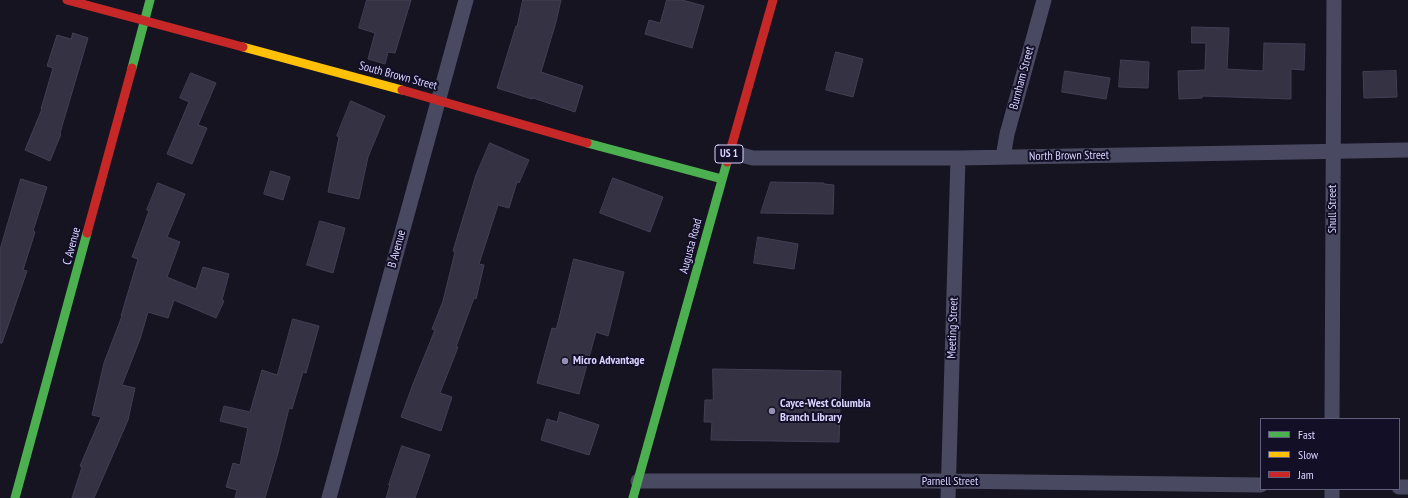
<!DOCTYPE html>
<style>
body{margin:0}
#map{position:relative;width:1408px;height:498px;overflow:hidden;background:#161421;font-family:"PT Sans Narrow",sans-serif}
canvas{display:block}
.legend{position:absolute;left:1260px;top:418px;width:140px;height:72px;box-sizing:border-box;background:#130f26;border:1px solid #625e7d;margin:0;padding:5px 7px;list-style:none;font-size:12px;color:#d9d4ff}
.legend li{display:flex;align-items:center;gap:8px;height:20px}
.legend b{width:20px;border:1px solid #625e7d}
</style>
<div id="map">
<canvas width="1408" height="498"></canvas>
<ul class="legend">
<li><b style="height:5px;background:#4caf50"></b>Fast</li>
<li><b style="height:5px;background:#ffc107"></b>Slow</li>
<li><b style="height:5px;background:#c62828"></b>Jam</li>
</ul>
</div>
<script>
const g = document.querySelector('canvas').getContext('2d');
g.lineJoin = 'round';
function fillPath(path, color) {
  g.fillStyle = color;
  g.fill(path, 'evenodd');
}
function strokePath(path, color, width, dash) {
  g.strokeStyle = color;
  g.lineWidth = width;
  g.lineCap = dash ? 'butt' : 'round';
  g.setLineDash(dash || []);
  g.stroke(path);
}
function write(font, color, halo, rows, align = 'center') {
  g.font = font + ' "PT Sans Narrow",sans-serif';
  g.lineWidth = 4;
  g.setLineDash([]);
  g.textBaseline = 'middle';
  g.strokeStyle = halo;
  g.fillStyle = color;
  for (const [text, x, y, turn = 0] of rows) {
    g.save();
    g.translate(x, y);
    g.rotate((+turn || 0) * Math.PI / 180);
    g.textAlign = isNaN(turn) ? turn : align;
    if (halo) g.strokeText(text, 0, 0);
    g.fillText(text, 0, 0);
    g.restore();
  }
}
const building = new Path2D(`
 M367 0H411L395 53 388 52 385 64 368 59 375 33 359 28Z
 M523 0H561L556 22 541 72 583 86 575 112 533 98 532 99 497 88 516 26H517Z
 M667 0H682L704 6 692 48 645 34 649 20 660 23Z
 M1192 27 1229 28 1227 69 1263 71 1264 43 1305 44 1304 70 1291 69V99L1202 96V98L1179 99 1178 71 1205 70 1206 43H1192Z
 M73 33 88 38 60 133 61 134 50 161 25 150 42 109H41L53 68 47 66 57 35 71 39Z
 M836 52 863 59 853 97 826 90Z
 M1121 60 1149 62 1148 88 1119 87Z
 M1065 71 1110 78 1106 99 1062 92Z
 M1396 71 1397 97 1364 98 1363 72Z
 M191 73 216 83 198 125 207 128 192 164 167 154 189 102 180 98Z
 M351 101 385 116 368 157 359 199 328 192 339 137 337 136Z
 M490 143 529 160 519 183 517 182 509 208 498 205 479 264 484 265 476 299 474 298 456 347H458L440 393 452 397 441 431 401 417 413 384 435 330 432 329 443 301 455 252 453 251 476 175Z
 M271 171 290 177 283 200 264 194Z
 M613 178 663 197 650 232 600 213Z
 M21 179 47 187 33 231 35 232 23 270 27 271 2 343H0V250Z
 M771 182 824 183V184L834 185 833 214 761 213Z
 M158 183 185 194 167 237 180 242 167 277 196 289 203 267 229 274 222 300 224 301 216 318 174 300 168 318 148 312 140 339 122 385 135 388 128 420 94 498H72L82 467 80 466 101 417 92 415 104 363 122 316H121L138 259 132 257 149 211 147 210Z
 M320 221 345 228 333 273 307 265Z
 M758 237 798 244 794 269 754 263Z
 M574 259 624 272 608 336 596 332 579 394 537 383 552 328 556 329Z
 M293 319 319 326 306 373 303 372 292 409 289 408 278 453 265 498H235L237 490 226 487 233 463 240 465 248 428 220 421 224 406 250 412 262 370 277 375Z
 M713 369 841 371 839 442 711 440 712 422H704L705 400H713Z
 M560 412 599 425 589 455 541 440 547 419 557 422Z
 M402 446 430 455 415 498H386L390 485H389Z`);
fillPath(building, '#343243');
strokePath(building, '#433f54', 1);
strokePath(new Path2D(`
 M730 152 753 158H958L1408 150
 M1003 157 1007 134 1044 0
 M1332 419 1334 0
 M638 481H948L1261 485
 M1399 487H1408
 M329 498 466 0
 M948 498 958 158
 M1332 498V489`), '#4a4962', 15);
strokePath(new Path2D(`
 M132 68 150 0
 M587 143 722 179
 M15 498 87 233
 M633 498 727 162`), '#4caf50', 9);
strokePath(new Path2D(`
 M243 47 402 90`), '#ffc107', 9);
strokePath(new Path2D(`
 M67 0 243 47
 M402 90 587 143
 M727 162 773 0
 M87 233 132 68`), '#c62828', 9);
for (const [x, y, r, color] of [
 [565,361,4,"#9591b1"],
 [772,411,4,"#9591b1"]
]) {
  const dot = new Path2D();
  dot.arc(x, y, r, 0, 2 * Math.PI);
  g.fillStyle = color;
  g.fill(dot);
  strokePath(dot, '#130f26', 1.5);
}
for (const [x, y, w] of [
 [729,154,28]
]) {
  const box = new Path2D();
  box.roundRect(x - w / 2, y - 9, w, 18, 3);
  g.fillStyle = '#130f26';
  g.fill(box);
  strokePath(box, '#d9d4ff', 1);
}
write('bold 11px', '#d9d4ff', null, [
 ["US 1",729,154]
]);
write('12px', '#d9d4ff', '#130f26', [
 ["South Brown Street",398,76,15],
 ["Burnham Street",1022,78,-75],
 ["North Brown Street",1069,156,-1],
 ["Shull Street",1333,209,-90],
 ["C Avenue",72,246,-75],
 ["Augusta Road",691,246,-75],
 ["B Avenue",397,249,-75],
 ["Meeting Street",953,328,-88],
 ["Parnell Street",950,482]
]);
write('bold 12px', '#d9d4ff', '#130f26', [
 ["Micro Advantage",573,361],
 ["Cayce-West Columbia",780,404],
 ["Branch Library",780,418]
], 'left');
</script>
